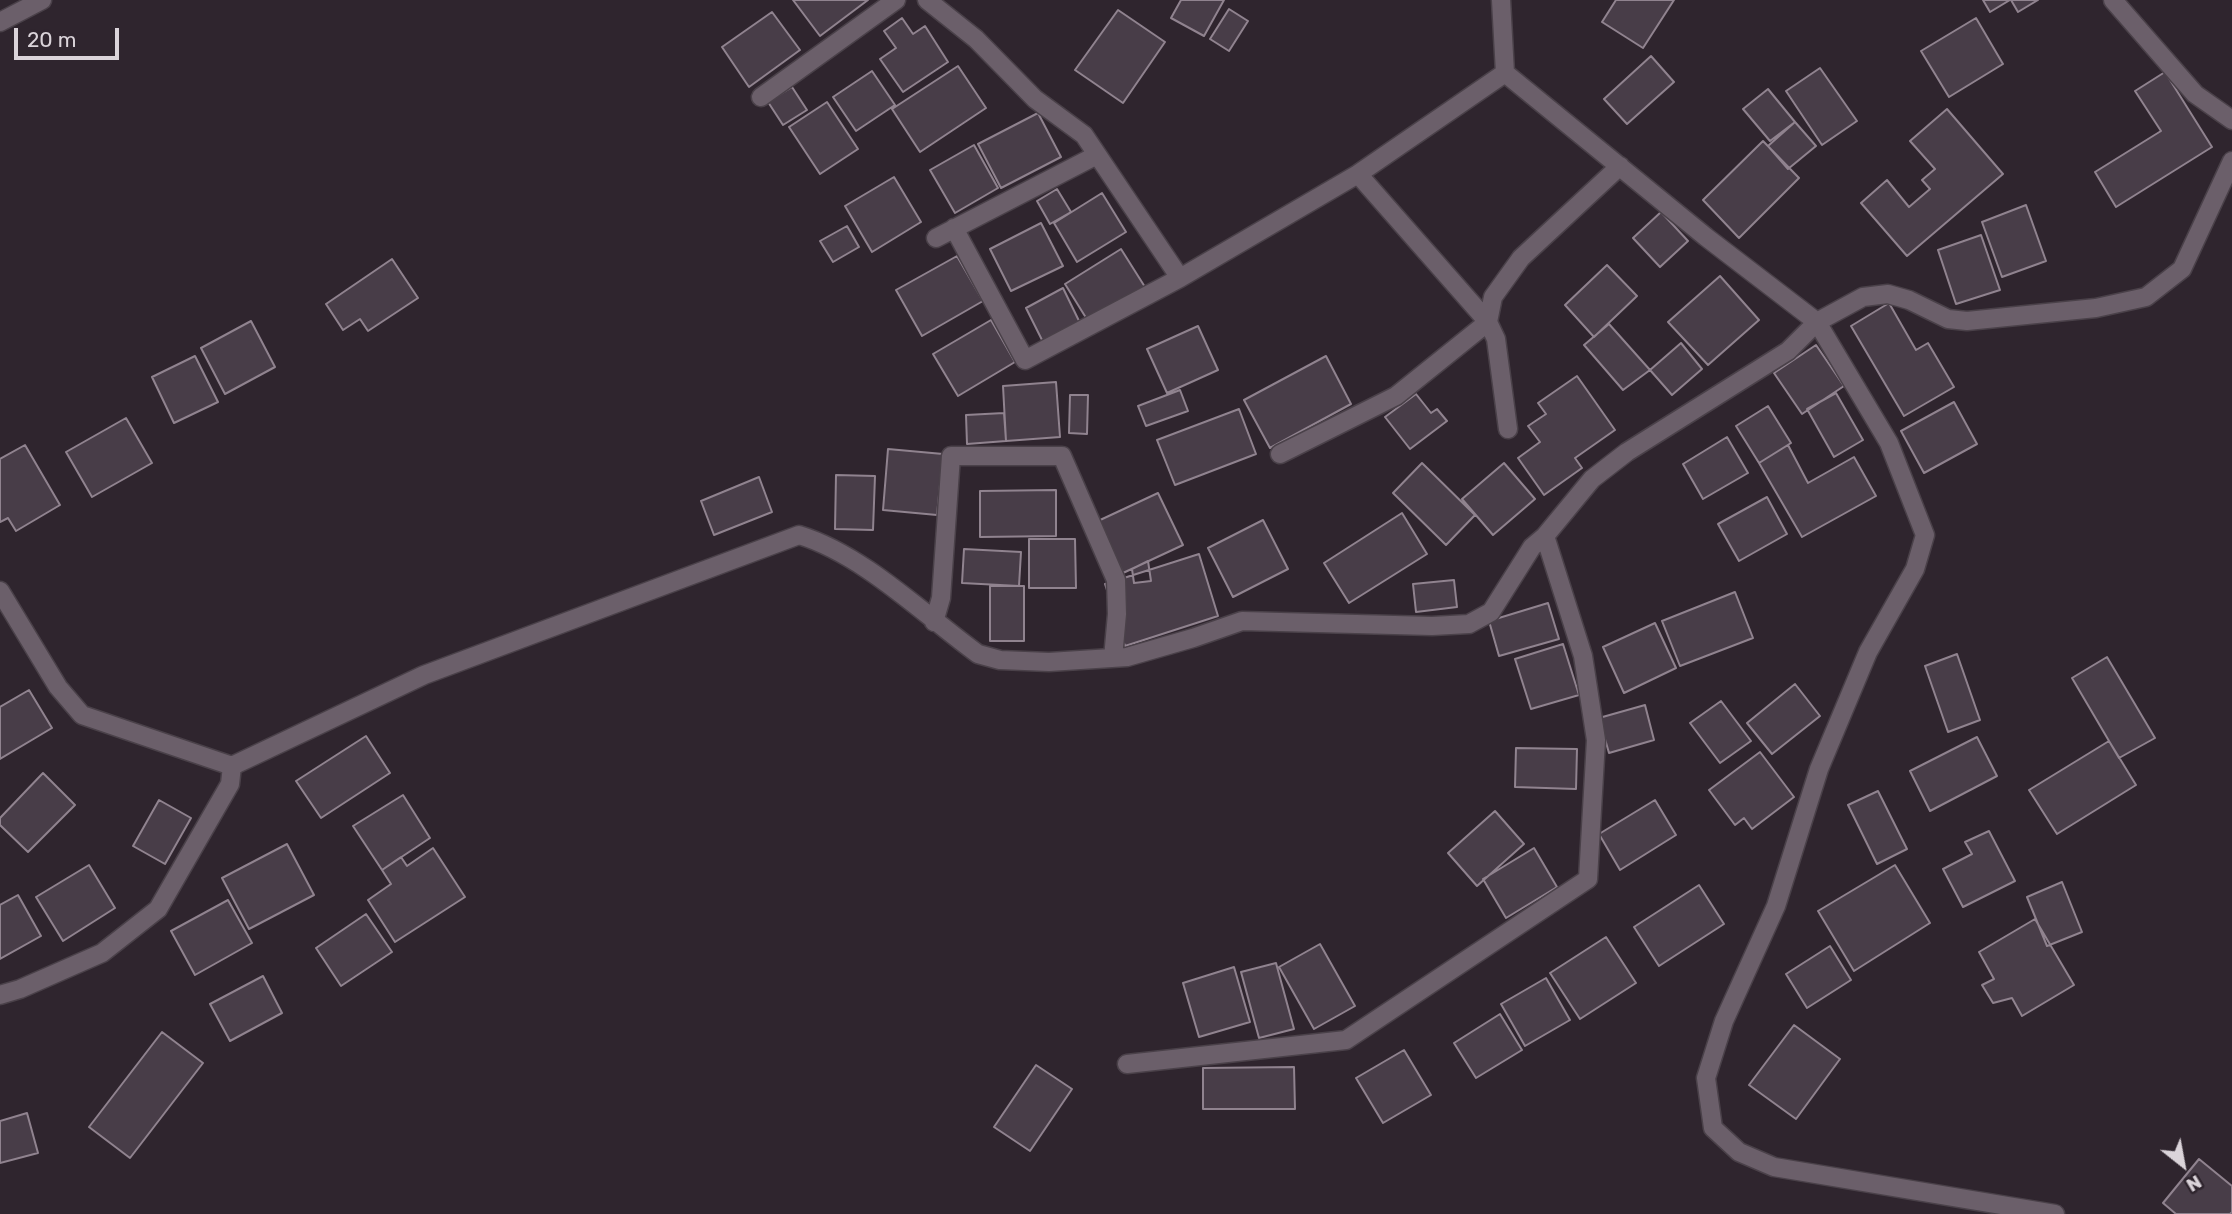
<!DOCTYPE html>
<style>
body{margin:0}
#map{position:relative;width:2232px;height:1214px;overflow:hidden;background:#2f252e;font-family:Rubik,sans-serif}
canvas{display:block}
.north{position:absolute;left:2148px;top:1130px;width:70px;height:70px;-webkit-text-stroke:5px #2f252e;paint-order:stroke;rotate:149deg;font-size:19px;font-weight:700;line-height:28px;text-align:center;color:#dbd4da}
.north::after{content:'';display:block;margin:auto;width:24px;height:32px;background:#dbd4da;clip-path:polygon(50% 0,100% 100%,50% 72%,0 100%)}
.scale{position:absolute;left:14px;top:28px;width:105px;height:32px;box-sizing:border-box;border:4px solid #dbd4da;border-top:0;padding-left:9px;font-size:21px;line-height:24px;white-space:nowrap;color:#dbd4da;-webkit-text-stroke:5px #2f252e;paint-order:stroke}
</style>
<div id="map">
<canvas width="2232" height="1214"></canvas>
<div class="north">N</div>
<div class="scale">20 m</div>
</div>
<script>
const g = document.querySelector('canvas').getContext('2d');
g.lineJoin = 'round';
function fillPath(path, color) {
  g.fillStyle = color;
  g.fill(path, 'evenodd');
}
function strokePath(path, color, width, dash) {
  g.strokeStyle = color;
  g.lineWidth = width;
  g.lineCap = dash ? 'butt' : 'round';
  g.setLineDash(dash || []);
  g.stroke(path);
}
const building = new Path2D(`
 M793 0H868L820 36Z
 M1181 0H1224L1204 36 1171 18Z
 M1616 0H1674L1643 48 1602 22Z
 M1983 0H2010L1990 12Z
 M2011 0H2038L2018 12Z
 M1229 9 1248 21 1229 51 1210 39Z
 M1118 10 1165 42 1123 103 1075 70Z
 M772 12 800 50 749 87 722 47Z
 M902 18 913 34 925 26 948 62 903 92 880 59 896 48 884 31Z
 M1976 18 2003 64 1949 97 1921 51Z
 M1651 56 1674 82 1627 124 1604 99Z
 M958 66 986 108 920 152 892 109Z
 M1820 68 1857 121 1822 145 1786 91Z
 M872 71 895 105 856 131 833 97Z
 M2165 72 2212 147 2116 207 2095 172 2161 131 2135 91Z
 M792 87 807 110 783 125 768 102Z
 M1768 89 1795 122 1770 141 1743 109Z
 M827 102 858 149 820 174 789 127Z
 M1947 109 2003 174 1907 256 1861 203 1887 180 1909 207 1930 189 1922 180 1935 169 1910 141Z
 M1038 113 1061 157 1001 188 978 144Z
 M1795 122 1816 146 1788 169 1768 146Z
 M1763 141 1799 178 1739 238 1703 200Z
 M974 145 998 188 955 213 930 170Z
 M894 177 921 222 872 252 845 206Z
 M1057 189 1071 212 1050 224 1037 201Z
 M1102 193 1126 232 1077 262 1054 223Z
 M2026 205 2046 261 2002 277 1982 222Z
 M1661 212 1688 241 1660 267 1633 238Z
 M1041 223 1063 266 1011 291 990 249Z
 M847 226 859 247 833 262 820 241Z
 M1981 235 2000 290 1956 304 1938 250Z
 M1121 249 1145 287 1088 321 1065 284Z
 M957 256 983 301 922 336 896 290Z
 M392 259 418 298 368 331 360 319 343 330 326 304Z
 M1607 265 1637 296 1594 337 1565 305Z
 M1720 276 1759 320 1708 365 1668 322Z
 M1063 288 1081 325 1044 344 1026 308Z
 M1889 303 1916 350 1928 343 1954 387 1904 416 1851 326Z
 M991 320 1015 362 958 396 933 354Z
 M251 321 275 367 225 394 201 348Z
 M1609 324 1650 370 1623 390 1584 345Z
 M1198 326 1218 370 1167 393 1147 349Z
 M1681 343 1702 369 1672 395 1650 370Z
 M1816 345 1844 386 1802 414 1774 373Z
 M195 356 218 402 174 423 152 377Z
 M1326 356 1351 404 1270 448 1244 400Z
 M1577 376 1615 430 1575 458 1582 468 1544 495 1518 458 1540 442 1528 426 1546 414 1538 403Z
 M1056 382 1060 437 1006 441 1003 386Z
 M1180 390 1188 411 1146 426 1138 406Z
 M1836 393 1863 440 1834 457 1807 409Z
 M1416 394 1431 413 1437 409 1447 421 1410 449 1385 417Z
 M1070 395H1088L1087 434 1069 433Z
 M1954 402 1977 444 1924 473 1901 431Z
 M1768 406 1791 443 1759 463 1736 426Z
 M1239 409 1256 454 1175 485 1157 440Z
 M1004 413 1006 441 967 444 966 415Z
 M126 418 152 463 92 497 66 452Z
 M1727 437 1748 473 1703 499 1683 464Z
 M25 445 60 505 16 531 8 518 0 522V459Z
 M1788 445 1808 483 1854 457 1876 496 1802 537 1759 463Z
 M888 449 943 454 937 515 883 510Z
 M1422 463 1475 515 1446 545 1393 493Z
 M1504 463 1535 499 1493 535 1462 499Z
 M836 475 875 476 873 530 835 529Z
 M759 477 772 512 714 535 701 501Z
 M1056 490V536L980 537V491Z
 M1158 493 1183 545 1123 573 1098 521Z
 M1767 497 1787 534 1739 561 1718 524Z
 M1402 513 1427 554 1349 603 1324 563Z
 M1263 520 1288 569 1233 597 1208 548Z
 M1029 539H1075L1076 588H1029Z
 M964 549 1021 552 1019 586 962 583Z
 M1199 554 1218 616 1125 646 1105 584Z
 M1148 561 1151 581 1134 583 1132 569Z
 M1454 580 1457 607 1416 612 1413 584Z
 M990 586H1024V641H990Z
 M1735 592 1753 638 1680 666 1662 621Z
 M1548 603 1559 639 1499 656 1489 621Z
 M1655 623 1676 668 1624 693 1603 647Z
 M1563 644 1579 695 1531 709 1515 659Z
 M1957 654 1980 720 1948 732 1925 666Z
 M2107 657 2155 738 2119 758 2072 678Z
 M1795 684 1820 716 1772 754 1747 723Z
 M29 690 52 728 0 759V707Z
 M1721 701 1751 741 1720 763 1690 723Z
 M1645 705 1654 740 1609 753 1599 718Z
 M366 736 390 773 321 818 296 781Z
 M1977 737 1997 776 1930 811 1910 771Z
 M2109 741 2136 785 2057 834 2029 790Z
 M1516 748 1577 749 1576 789 1515 787Z
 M1760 752 1794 797 1752 829 1744 818 1735 825 1709 790Z
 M43 773 75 805 28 852 0 825V818Z
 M1878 791 1907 849 1877 864 1848 805Z
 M403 795 430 838 382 870 353 826Z
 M159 800 191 818 165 864 133 846Z
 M1655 800 1676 835 1620 870 1599 834Z
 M1495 811 1524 844 1477 886 1448 853Z
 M1989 831 2015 881 1963 907 1943 869 1972 854 1965 842Z
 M287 844 314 895 249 929 222 878Z
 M433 848 465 897 395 942 368 900 391 884 382 870 401 857 407 866Z
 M1534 848 1557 887 1506 918 1483 879Z
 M89 865 115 908 63 941 36 897Z
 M1895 865 1930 923 1854 971 1818 911Z
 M2062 882 2082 932 2047 946 2027 897Z
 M1699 885 1724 924 1659 966 1634 927Z
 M18 895 41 936 0 959V905Z
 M228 900 252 943 195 975 171 931Z
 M366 914 392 952 341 986 316 948Z
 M2035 919 2074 985 2022 1016 2012 998 1993 1003 1982 985 1994 979 1979 952Z
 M1606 937 1636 983 1580 1019 1550 973Z
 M1320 944 1355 1006 1314 1029 1279 967Z
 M1830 946 1851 980 1807 1008 1786 974Z
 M1276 963 1294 1029 1259 1038 1241 972Z
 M1234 967 1250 1022 1199 1037 1183 983Z
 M263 976 282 1013 230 1041 210 1004Z
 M1546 978 1570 1020 1525 1046 1501 1004Z
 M1500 1014 1522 1050 1476 1078 1454 1043Z
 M1794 1025 1840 1059 1796 1119 1749 1085Z
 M162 1032 203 1063 130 1158 89 1127Z
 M1404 1050 1431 1095 1383 1123 1356 1078Z
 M1036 1065 1072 1089 1030 1151 994 1127Z
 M1294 1067 1295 1109H1203V1068Z
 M27 1113 38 1153 0 1163V1121Z
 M2199 1159 2232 1186V1212L2230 1214H2176L2163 1203Z`);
fillPath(building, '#483d48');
strokePath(building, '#90838f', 2);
const minor = new Path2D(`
 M927 0 976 39 1035 99 1084 135 1180 278
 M1501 0 1505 73 1706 237 1817 322 1889 443 1925 535 1915 569 1868 652 1819 769 1776 906 1724 1021 1706 1078 1713 1128 1739 1152 1774 1167 2055 1214
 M2113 0 2195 94 2232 120
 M0 22 42 0
 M761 97 896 0
 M954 228 1025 360 1180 278 1358 174 1505 73
 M936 238 1097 155
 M1508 429 1496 339 1488 322 1493 297 1521 258 1620 166
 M1280 454 1396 396 1488 322 1358 174
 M0 591 58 687 82 715 232 766 424 675 799 535C864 555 923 614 978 654L1000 660 1049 662 1127 657 1193 638 1242 621 1432 626 1469 624 1491 612 1532 547 1545 536 1592 479 1627 452 1788 351 1817 322 1863 297 1888 294 1909 300 1948 319 1967 321 2096 308 2146 297 2182 269 2232 161
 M934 622 941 598 951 456H1062L1116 580 1117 614 1113 658
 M0 995 20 989 102 953 158 909 230 784 232 766
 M1127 1064 1346 1040 1588 879 1596 740 1583 656 1545 536`);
strokePath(minor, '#4a4149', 21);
strokePath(minor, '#6b5f6a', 18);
</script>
